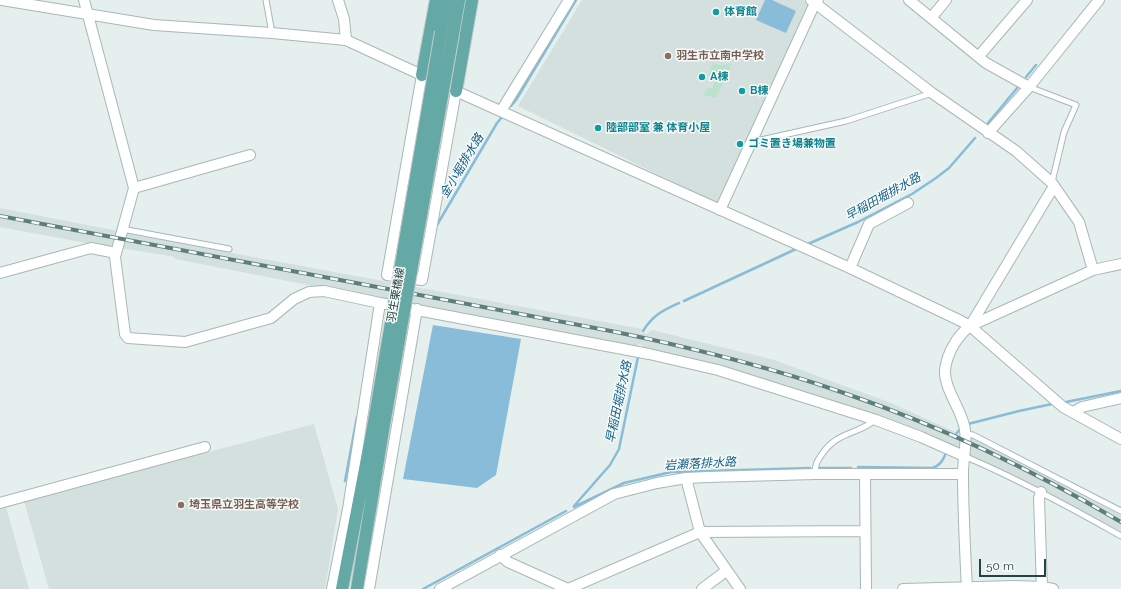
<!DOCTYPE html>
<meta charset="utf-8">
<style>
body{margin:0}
#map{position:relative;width:1121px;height:589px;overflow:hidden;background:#e5efed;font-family:Raleway,sans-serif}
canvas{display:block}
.scale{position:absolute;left:979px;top:559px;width:67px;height:18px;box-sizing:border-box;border:2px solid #224442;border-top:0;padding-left:5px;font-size:12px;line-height:14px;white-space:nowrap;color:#224442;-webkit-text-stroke:3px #f6fbfa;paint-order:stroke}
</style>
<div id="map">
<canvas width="1121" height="589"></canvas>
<div class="scale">50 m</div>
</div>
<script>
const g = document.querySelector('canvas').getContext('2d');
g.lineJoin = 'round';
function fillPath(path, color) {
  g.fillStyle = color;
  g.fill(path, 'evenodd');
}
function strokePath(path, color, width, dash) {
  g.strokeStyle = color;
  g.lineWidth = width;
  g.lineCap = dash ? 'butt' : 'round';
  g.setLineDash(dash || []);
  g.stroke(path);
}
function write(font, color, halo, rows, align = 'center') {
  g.font = font + ' Raleway,"Noto Sans JP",sans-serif';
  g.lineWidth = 3;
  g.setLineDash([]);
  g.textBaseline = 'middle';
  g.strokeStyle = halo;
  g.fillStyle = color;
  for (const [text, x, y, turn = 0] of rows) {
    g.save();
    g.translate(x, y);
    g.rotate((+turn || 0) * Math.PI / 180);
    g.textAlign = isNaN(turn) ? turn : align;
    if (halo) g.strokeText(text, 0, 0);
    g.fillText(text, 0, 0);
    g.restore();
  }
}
fillPath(new Path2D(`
 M582 0H803L811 6 718 204 518 106Z
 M0 208 118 231 113 248 0 227Z
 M124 233 642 329 640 333 647 334 652 330 774 360 891 403 955 432 954 434 958 435 961 431 959 448 957 450 643 349V345L638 344 637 348 534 329 175 259V257L121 248Z
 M314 424 338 509 325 589H49L24 501Z
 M971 437 1052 478 1121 515V532L1036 486 968 454 970 439Z
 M6 507 29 589H0V509Z`), '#d3e0dd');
fillPath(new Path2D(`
 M713 63 719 65 732 64 716 98 703 95 707 88H712L716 80 708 75Z`), '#bce2ce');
fillPath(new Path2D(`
 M765 0H772L796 11 786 33 756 20Z
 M433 325 521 339 496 475 477 488 403 479Z`), '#88bcd9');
strokePath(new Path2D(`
 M1026 77 1036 65
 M511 106 516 100 576 0
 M988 123 1018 87
 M437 225 497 123 503 116
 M808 244 858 222 912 194 936 178 949 168 975 138
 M684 301 796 249
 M643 331C653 315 662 311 679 303
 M1066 402 1121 391
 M968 424 1019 411 1052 404
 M956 434 960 429
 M858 467 932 468C940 466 943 460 946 453
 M818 468H851
 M345 481 357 417
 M574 506 610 465 619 449 638 357
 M574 507 624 483 671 472 810 468
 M423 589 566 511`), '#88bcd9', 2.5);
const lane = new Path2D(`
 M266 0 272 33
 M1029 87 1076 105 1064 132 1052 182
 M752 142 846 121 932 93
 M122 229 229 249
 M966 434 973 435 1121 511
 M964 456C1018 479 1070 507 1121 536
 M815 474C815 465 817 461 822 454 838 431 857 435 875 420`);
const street = new Path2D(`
 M2 0 154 25 272 33 346 40 428 78
 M84 0 134 188 115 257 125 334 128 338 185 342 271 318 294 299 309 292 324 291 380 303
 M338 0 344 19 346 40
 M811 0 932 93 1016 151 1052 183 1079 222 1093 270
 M909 0 986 63 1029 87
 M931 18 946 0
 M979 56 1027 0
 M422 75 387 275 422 280 456 91
 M449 88 850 268 961 321 970 326 1063 407 1121 439
 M501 111 569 0
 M988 133 1029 87 1099 0
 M134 188 250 155
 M720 210 815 3 818 0
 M850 268 869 224 908 203
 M0 273 91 248 116 253
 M970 326 1054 186
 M1073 412 1082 407 1121 398
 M865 474 866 589
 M686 478 700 532 740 589
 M1041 492 1039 498 1042 589
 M0 503 205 447
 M500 555 508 562 568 589
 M332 589 348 509 380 303 649 354 718 370 876 420 921 437 964 456
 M369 589 417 309
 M440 589 614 494 657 483 686 478 708 477 815 474H963
 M568 589 700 532 865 531
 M702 589 726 571
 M903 589 1015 586 1042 587 1053 589
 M967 589C965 550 963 512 963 473 963 460 967 442 965 430 963 411 944 390 945 370 947 353 957 336 970 326L1093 270 1121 264`);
const primary = new Path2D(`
 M441 32 447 0
 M453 34 459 0
 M422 75 436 0
 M456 91 472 0
 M342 589 373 428
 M357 589 383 430`);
strokePath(lane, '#a7b8b6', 7);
strokePath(street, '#a7b8b6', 12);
strokePath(primary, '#c1cbca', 14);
strokePath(lane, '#fff', 5);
strokePath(street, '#fff', 10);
strokePath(primary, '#65a9a6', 12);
const rail = new Path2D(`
 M0 216 616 332C693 348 770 367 844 393 940 426 1033 470 1121 522`);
strokePath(rail, '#5c7f7d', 4);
strokePath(rail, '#f6fbfa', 2.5, [8]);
const primaryBridge = new Path2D(`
 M373 428 441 32
 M383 430 453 34`);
strokePath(primaryBridge, '#c1cbca', 14, []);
strokePath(primaryBridge, '#65a9a6', 12);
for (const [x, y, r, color] of [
 [716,12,4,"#0f9aa8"],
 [668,56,4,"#8d6e63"],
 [702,77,4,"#0f9aa8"],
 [742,91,4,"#0f9aa8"],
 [598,128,4,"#0f9aa8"],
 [740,144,4,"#0f9aa8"],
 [181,505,4,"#8d6e63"]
]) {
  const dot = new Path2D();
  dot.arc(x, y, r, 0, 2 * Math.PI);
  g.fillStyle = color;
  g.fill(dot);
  strokePath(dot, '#f6fbfa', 1.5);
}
write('bold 11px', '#0d838f', '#f6fbfa', [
 ["体育館",724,12],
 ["A棟",710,77],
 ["B棟",750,91],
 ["陸部部室 兼 体育小屋",606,128],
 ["ゴミ置き場兼物置",748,144]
], 'left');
write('bold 11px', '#785e54', '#f6fbfa', [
 ["羽生市立南中学校",676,56],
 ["埼玉県立羽生高等学校",189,505]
], 'left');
write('11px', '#224442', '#f6fbfa', [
 ["羽生栗橋線",396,295,-80]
]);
write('italic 12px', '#145c87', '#f6fbfa', [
 ["金小堀排水路",462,166,-59],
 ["早稲田堀排水路",883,197,-29],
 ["早稲田堀排水路",619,402,-78],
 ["岩瀬落排水路",700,464,-3]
]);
</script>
